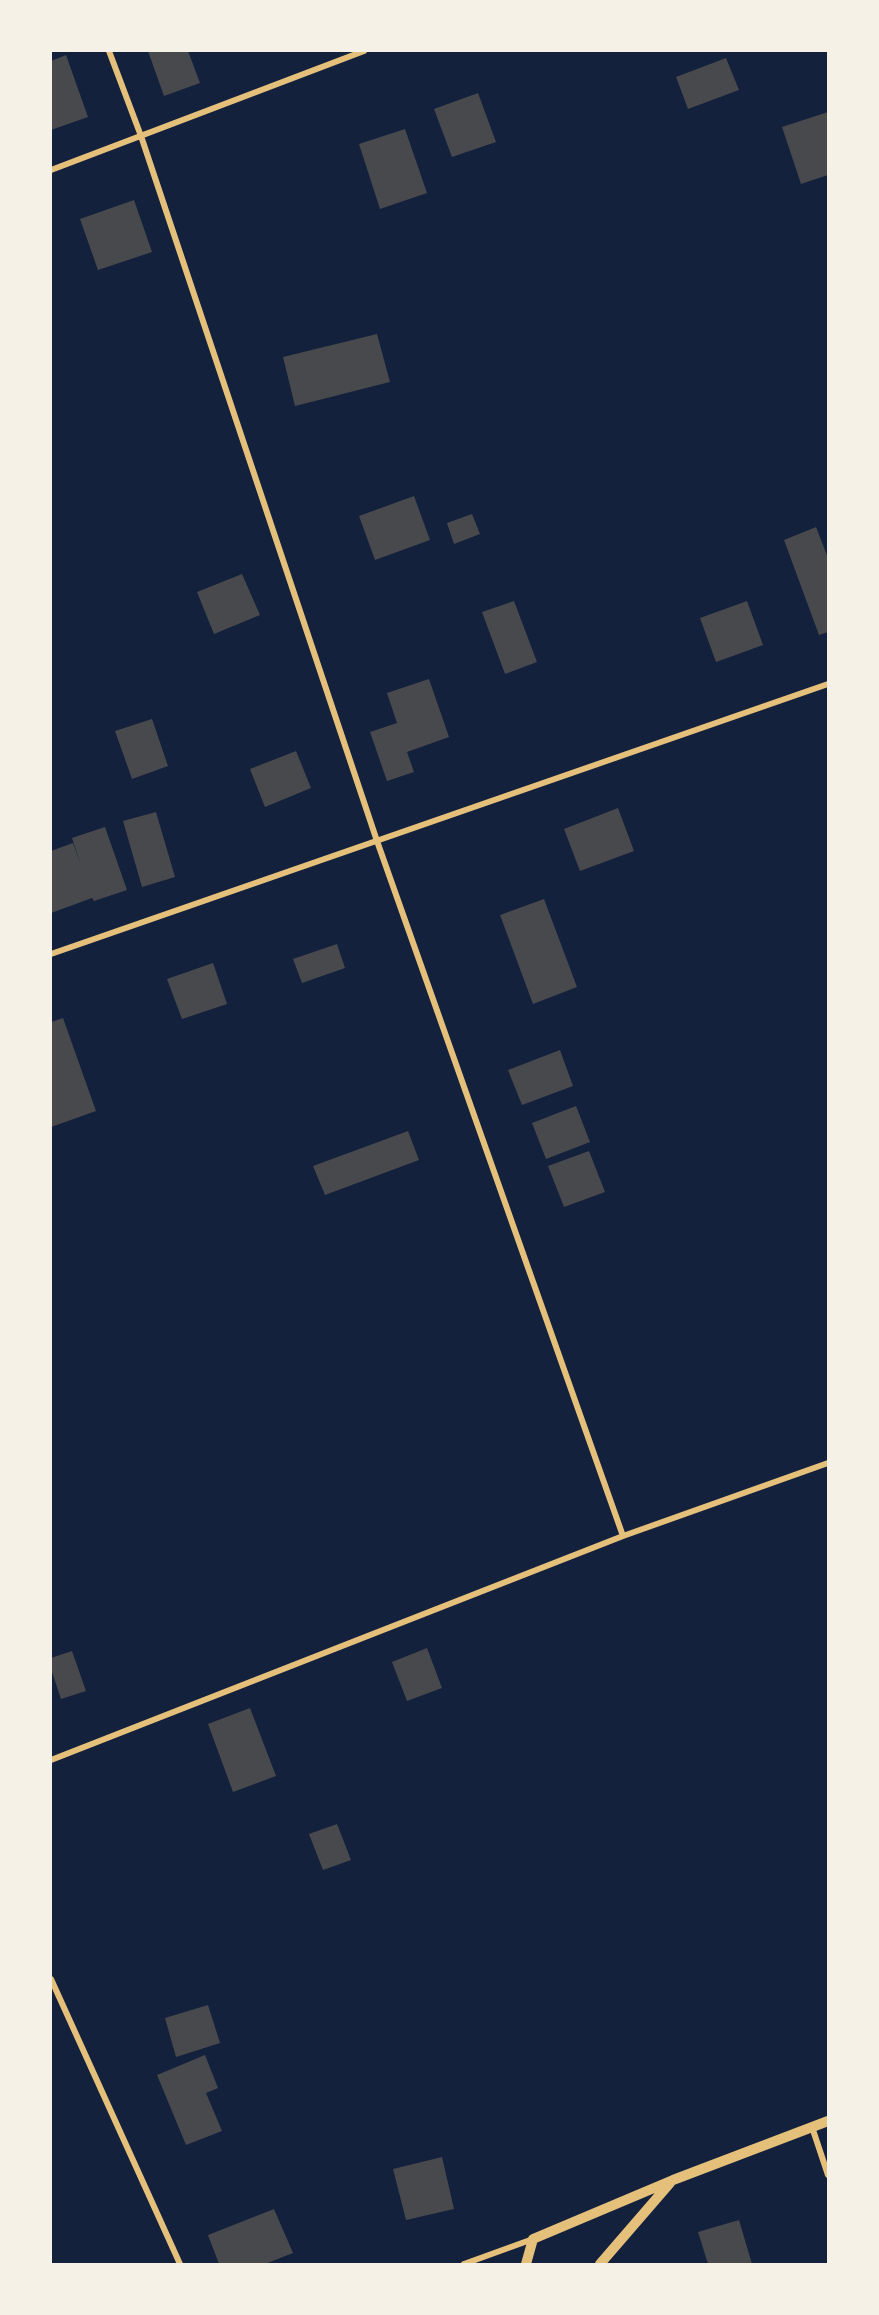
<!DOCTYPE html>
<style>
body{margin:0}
#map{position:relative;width:879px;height:2315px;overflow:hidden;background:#14213d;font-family:Cabin,sans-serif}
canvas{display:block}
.frame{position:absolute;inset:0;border:52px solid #f6f1e7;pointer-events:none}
</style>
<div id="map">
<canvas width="879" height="2315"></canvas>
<div class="frame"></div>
</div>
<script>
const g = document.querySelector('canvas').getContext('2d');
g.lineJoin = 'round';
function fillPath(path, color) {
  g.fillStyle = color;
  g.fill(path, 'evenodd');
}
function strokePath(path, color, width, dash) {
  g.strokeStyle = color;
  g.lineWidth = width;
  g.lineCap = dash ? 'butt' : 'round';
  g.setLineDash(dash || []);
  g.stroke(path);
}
fillPath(new Path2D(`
 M148 51H188L200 83 164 96Z
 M66 55 88 117 51 130V61Z
 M726 58 739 90 688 109 676 77Z
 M478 93 496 142 452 157 434 109Z
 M828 112V175L801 184 782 127Z
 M405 129 427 193 380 209 359 144Z
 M134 200 152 252 98 270 80 219Z
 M377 334 390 382 295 406 283 357Z
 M414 496 430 540 375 560 359 516Z
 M472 514 480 534 454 544 447 523Z
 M816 527 828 558V632L819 635 784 540Z
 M242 574 260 615 214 634 197 592Z
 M514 601 537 662 505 674 482 612Z
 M747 601 763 645 716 662 700 618Z
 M429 679 449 737 407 752 414 772 387 781 370 732 397 723 387 693Z
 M152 719 168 766 132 779 115 731Z
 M296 751 311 788 265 807 250 769Z
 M618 808 634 851 580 871 564 829Z
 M156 812 175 877 142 887 123 821Z
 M105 827 127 890 94 901 92 898 51 913V851L73 843 81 865 72 838Z
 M544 899 577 987 533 1004 500 915Z
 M337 944 345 968 302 983 293 959Z
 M213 963 227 1004 182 1019 167 979Z
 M63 1018 96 1111 51 1127V1022Z
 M560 1050 573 1086 522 1105 508 1070Z
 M576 1106 590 1142 546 1159 532 1123Z
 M408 1131 419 1160 325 1195 313 1166Z
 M589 1151 605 1192 564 1207 548 1166Z
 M427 1648 442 1688 407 1701 392 1662Z
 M72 1651 86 1691 61 1699 51 1669V1658Z
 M250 1708 276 1776 233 1792 208 1724Z
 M337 1824 351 1860 323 1870 309 1834Z
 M208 2005 220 2043 176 2057 165 2018Z
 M205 2055 218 2088 206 2093 222 2131 186 2145 157 2075Z
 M442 2157 454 2209 406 2220 393 2169Z
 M274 2209 293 2253 265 2264H219L208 2235Z
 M739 2220 752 2264H708L698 2232Z`), '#48494c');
strokePath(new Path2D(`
 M109 51 141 136 377 841 623 1536
 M51 170 364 51
 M51 954 828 684
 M51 1760 623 1536 828 1463
 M51 1979 180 2264
 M812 2127 828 2175
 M464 2264 533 2239`), '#e5c07b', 6);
strokePath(new Path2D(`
 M526 2264 533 2239 673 2180 828 2121
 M600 2264 670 2183`), '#e5c07b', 10);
</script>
